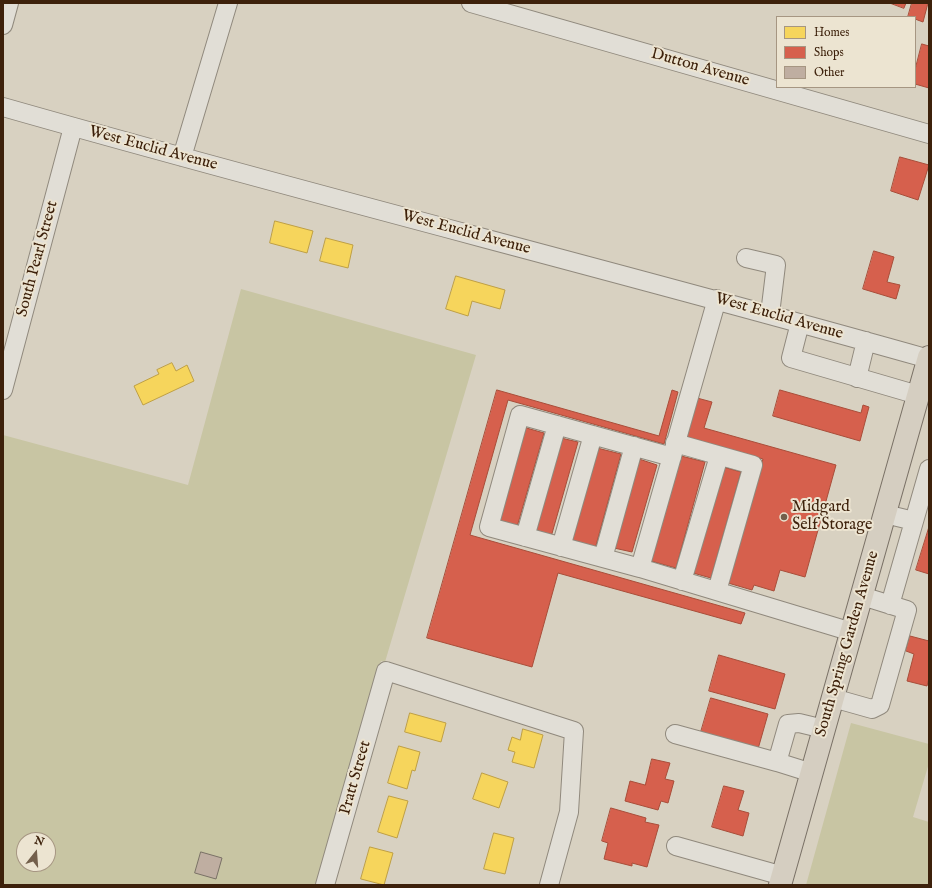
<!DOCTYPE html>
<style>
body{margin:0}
#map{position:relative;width:932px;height:888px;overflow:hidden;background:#d8d1c1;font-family:"IM FELL English",serif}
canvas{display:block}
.frame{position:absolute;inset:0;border:4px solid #3d210b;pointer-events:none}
.legend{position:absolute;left:776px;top:16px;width:140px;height:72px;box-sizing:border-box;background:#ece4d1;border:1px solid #a69682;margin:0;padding:5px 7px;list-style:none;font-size:12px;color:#3d210b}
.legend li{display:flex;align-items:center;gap:8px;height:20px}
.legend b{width:20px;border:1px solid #a69682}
.north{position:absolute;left:16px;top:832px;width:40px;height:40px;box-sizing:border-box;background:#ece4d1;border:1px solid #a69682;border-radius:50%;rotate:17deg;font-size:11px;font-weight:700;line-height:16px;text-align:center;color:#3d210b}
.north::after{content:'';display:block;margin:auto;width:14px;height:18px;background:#735f4b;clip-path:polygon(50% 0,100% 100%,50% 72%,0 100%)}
</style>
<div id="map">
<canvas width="932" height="888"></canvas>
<div class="frame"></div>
<ul class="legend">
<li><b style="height:11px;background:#f6d55c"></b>Homes</li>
<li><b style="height:11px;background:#d6604d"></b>Shops</li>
<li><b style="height:11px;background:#bfaea1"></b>Other</li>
</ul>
<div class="north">N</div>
</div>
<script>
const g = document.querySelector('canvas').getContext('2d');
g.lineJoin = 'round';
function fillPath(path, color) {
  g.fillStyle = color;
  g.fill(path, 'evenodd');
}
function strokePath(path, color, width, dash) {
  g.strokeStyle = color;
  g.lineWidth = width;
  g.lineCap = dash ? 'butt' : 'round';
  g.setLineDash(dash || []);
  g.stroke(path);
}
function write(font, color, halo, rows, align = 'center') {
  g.font = font + ' "IM FELL English",serif';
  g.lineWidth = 4;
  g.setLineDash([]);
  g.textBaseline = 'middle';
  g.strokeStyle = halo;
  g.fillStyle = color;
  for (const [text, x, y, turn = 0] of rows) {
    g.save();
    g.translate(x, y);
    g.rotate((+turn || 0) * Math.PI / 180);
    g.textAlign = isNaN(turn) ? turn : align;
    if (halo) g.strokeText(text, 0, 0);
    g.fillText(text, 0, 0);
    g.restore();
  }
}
fillPath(new Path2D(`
 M241 289 476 355 385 662 381 661 317 885H3V435L188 485ZM24 840H48V864H24Z
 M851 723 929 744V763L913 817 929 822V885H806Z`), '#c8c5a3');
const homes = new Path2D(`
 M275 221 313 231 307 253 270 243Z
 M326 238 353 245 348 268 320 261Z
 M456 276 505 290 500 309 472 301 468 316 446 309Z
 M172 363 176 371 187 365 194 381 143 405 134 386 159 374 157 370Z
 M410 713 446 723 441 742 405 732Z
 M523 729 543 735 534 768 512 762 515 752 508 750 512 737 520 740Z
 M399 746 420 752 415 771 412 770 407 789 388 783Z
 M482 773 508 782 499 808 473 799Z
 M389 796 408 801 397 838 378 832Z
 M494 833 514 838 505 874 484 869Z
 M370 847 393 853 384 885 361 879Z`);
fillPath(homes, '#f6d55c');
strokePath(homes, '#be9f44', 1);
const shops = new Path2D(`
 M890 3H906L904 8Z
 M912 3H928L923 22 915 19V17H908Z
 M922 44 929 46V88L915 84V70Z
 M900 157 929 165 918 200 891 191Z
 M874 251 894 257 887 282 900 285 896 299 863 289Z
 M497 390 659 436 672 390 678 392 664 444 508 400 470 535 745 613 741 624 558 573 532 667 427 638Z
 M780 390 861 413 863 405 869 407 860 441 773 416Z
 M697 398 712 402 704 428 836 465 805 577 780 570 774 591 754 585 752 590 728 583 763 459 686 437Z
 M523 427 544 433 517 527 496 521Z
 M561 438 578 442 551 537 534 532Z
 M597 448 621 454 595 549 570 542Z
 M681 456 705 462 676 568 651 561Z
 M639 459 657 465 632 552 614 548Z
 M723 467 741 472 711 578 693 573Z
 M929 527V574L916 570Z
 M910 636 929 641V678L927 686 907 681 914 654 906 651Z
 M719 655 785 674 775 709 709 691Z
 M711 698 768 714 758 749 701 732Z
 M652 759 670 763 665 779 674 781 668 803 661 801 658 810 625 801 630 781 645 785Z
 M724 786 744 791 738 810 749 813 743 836 712 827Z
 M611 808 646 818 645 822 659 825 647 867 632 863V866L604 859 608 843 602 841Z`);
fillPath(shops, '#d6604d');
strokePath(shops, '#a84d39', 1);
const building = new Path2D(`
 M201 852 222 858 216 879 195 873Z`);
fillPath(building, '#bfaea1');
strokePath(building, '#7a7166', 1);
const minor = new Path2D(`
 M471 3 929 134
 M3 25 9 3
 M3 107C311 195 621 272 929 359
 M182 157 228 3
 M746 258 776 265 770 314
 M717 299 640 568 852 632
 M800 323 791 358 918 395
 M857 378 866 341
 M3 390 73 127
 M675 443 753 465 717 591
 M885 514 914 521
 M525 537 557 425
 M561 547 593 435
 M603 558 634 446
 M640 568 489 527 520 415 672 457
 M682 581 719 456
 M890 605 929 469
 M833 698 872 709 880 705 907 610 862 596
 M675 734 777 762
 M812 773 777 762 778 759 788 724 799 723 824 729
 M676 846 783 876
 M325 885 386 671 574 731 569 812 549 885`);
const highway = new Path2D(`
 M780 885 929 357`);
strokePath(minor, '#90897d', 20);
strokePath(highway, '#7a7166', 24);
strokePath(minor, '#e1ded6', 18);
strokePath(highway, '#d5cec1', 22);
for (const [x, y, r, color] of [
 [784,517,4,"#735f4b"]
]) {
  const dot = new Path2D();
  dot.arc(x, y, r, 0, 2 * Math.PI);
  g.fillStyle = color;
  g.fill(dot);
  strokePath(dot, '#ece4d1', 1.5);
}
write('16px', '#3d210b', '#ece4d1', [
 ["Dutton Avenue",700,68,16],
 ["West Euclid Avenue",153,149,15],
 ["West Euclid Avenue",466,233,15],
 ["South Pearl Street",38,259,-75],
 ["West Euclid Avenue",779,317,16],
 ["South Spring Garden Avenue",848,644,-74],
 ["Pratt Street",356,778,-74]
]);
write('16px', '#3d210b', '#ece4d1', [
 ["Midgard",792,508],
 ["Self Storage",792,526]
], 'left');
</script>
